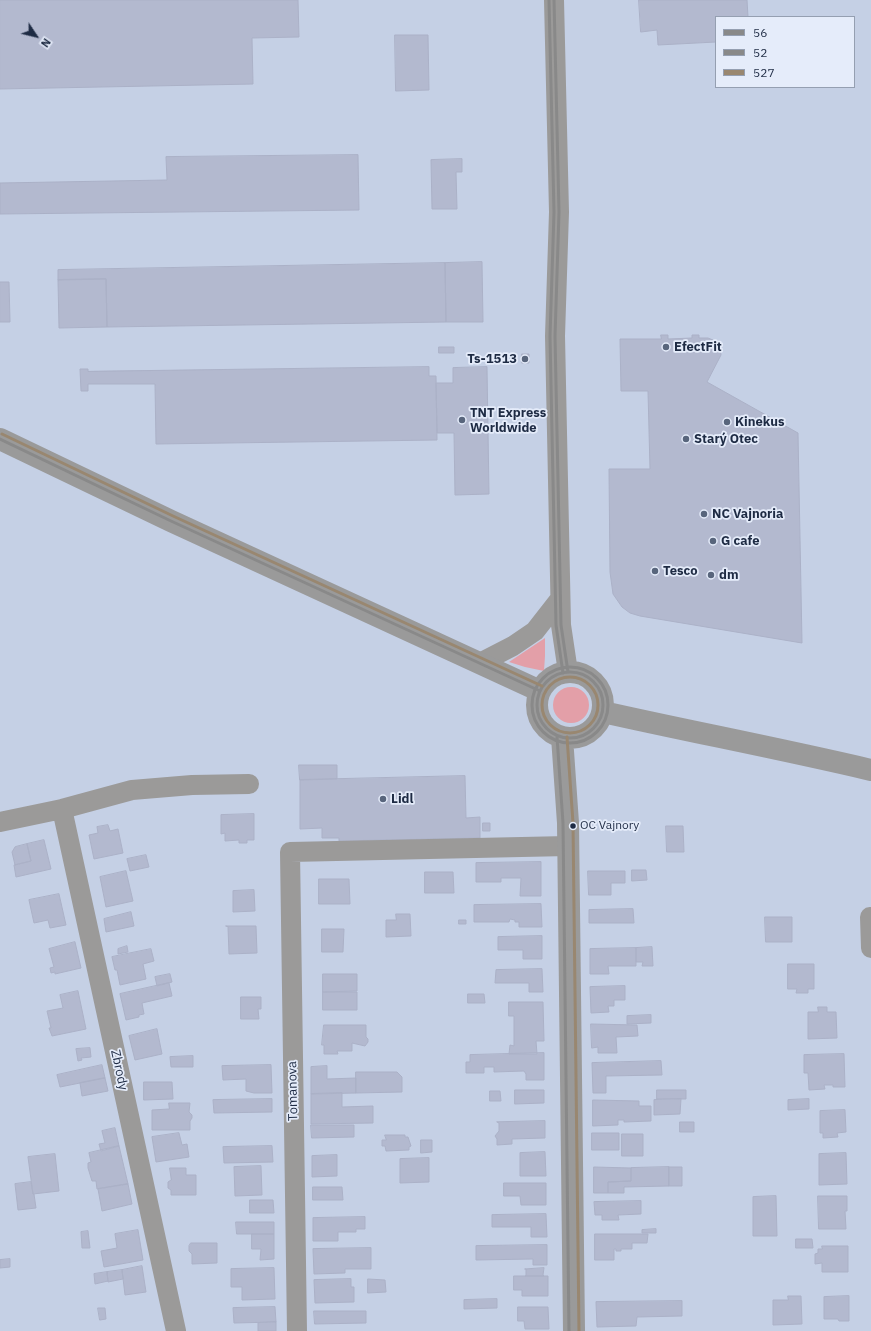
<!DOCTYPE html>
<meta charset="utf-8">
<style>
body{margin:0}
#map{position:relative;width:871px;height:1331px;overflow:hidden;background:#c5d0e5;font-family:"IBM Plex Sans",sans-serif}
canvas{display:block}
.legend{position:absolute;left:715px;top:16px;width:140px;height:72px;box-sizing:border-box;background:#e5ecfa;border:1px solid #959fb1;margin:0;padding:5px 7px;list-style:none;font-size:12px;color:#1e2b44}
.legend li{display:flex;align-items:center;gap:8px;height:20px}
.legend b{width:20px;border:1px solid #959fb1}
.north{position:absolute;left:16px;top:16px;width:40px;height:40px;-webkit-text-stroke:3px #e5ecfa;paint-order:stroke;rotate:125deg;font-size:11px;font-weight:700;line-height:16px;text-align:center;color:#1e2b44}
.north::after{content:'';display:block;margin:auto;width:14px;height:18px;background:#1e2b44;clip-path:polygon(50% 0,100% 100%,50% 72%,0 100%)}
</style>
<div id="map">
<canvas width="871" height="1331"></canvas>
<ul class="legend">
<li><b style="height:5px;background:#898989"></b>56</li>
<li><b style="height:5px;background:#898989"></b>52</li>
<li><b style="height:5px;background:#998770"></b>527</li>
</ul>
<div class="north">N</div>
</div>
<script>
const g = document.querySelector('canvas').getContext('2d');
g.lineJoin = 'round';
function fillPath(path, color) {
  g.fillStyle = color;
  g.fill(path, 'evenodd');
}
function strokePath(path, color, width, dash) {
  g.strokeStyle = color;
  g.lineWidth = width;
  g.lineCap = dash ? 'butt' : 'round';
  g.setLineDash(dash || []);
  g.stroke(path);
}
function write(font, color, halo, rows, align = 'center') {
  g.font = font + ' "IBM Plex Sans",sans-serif';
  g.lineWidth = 3.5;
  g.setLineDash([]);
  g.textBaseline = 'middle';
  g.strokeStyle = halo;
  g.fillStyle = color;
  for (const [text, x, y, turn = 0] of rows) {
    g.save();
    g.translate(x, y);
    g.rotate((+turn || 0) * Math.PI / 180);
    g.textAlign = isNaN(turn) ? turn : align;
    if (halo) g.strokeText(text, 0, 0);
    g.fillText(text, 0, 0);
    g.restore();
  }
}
fillPath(new Path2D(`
 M545 638V656L544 671 525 667 509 662Z
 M553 705a18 18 0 1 1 36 0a18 18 0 1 1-36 0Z`), '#e39fa8');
const building = new Path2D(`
 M0 0H298L299 37 252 38 253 84 0 89Z
 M639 0H747L748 17H716V42L658 45 657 30 641 32Z
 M395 35H428L429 90 396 91Z
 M358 155 359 210 0 214V183L167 180 166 157Z
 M462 159V172H456L457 209H432L431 160Z
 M482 262 483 322H446L445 263Z
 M445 263 446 322 107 327 106 279 58 280V270Z
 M106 279 107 327 59 328 58 280Z
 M0 282H9L10 322H0Z
 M661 335H668V339L692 338V335H699V338H708L713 340 720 347 721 355 707 382 798 433 802 643 640 616 630 613 622 607 613 594 610 572 609 469H650L648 391H621L620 339H661Z
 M439 347H454V353H439Z
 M522 354H529V363H522Z
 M429 367V376H436L437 440 156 444 155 384H88V391H81L80 369H88V371Z
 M487 367 489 494 455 495 454 433H437L436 383H453V368Z
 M299 765H337V779L300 780Z
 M465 776 466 818 480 817V838L339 841V838H322V828L300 829V780Z
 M254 814V840H247V843H239V840L225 841V833L221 834V815Z
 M483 823H490V831H483Z
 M108 825 110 831 118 829 123 853 94 859 89 835 98 833 97 827Z
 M666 826H683L684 852H667Z
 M44 840 51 869 16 877 14 865 31 861 27 844Z
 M27 844 31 861 15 865 12 852 15 847Z
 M146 855 149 867 130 871 127 859Z
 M541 862V896H520L521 878H501V882H476V863Z
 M632 870H646L647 880 632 881Z
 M126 871 133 901 106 907 100 877Z
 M588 871H625V883H611V895H589Z
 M425 872H453L454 893H425Z
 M319 879H349L350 904H319Z
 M254 890 255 911 233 912V891Z
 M59 894 66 925 50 928 48 920 34 923 29 900Z
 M541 904 542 927H519V922H515V920L510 919 509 922H474V905Z
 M633 909 634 923H589V910Z
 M131 912 134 926 106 932 104 919Z
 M396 914H410L411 936 386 937V920H396Z
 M765 917H792V942H766Z
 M459 920H466V924H459Z
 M226 926H256L257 953 229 954 228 927Z
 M322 929H344L343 952H322Z
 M542 936V959H523V950H498V937Z
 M75 942 81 968 55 974V972L51 973 50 968 54 967 49 949Z
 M127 946 128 952 118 954V949Z
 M652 947 653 966H642L643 962H636V948Z
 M636 948V966H608L609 974H590V949Z
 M151 949 154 961 143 964 146 979 120 985 117 970H115L112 957Z
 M788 964H814V989H808V993H796L797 989H788Z
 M542 969 543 992H529V983H495L496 970Z
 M170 974 172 982 157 986 155 977Z
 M323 974H357V991L323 992Z
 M169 983 172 996 142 1003 144 1014 139 1015V1017L126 1020 120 994Z
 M625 986V1000H614V1006H608L609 1012 591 1013 590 987Z
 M78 991 86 1029 52 1036 49 1028H51L47 1011 63 1008 60 995Z
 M323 992H357V1010H323Z
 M468 994H484L485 1003H468Z
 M241 997H261V1009H258L259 1019H241Z
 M509 1002H543L544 1041H536L537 1054H509L510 1045 514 1046V1016H509Z
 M818 1007H827V1012H836L837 1038 808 1039V1012H818Z
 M651 1015V1023L627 1024V1016Z
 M591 1024 637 1025 638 1036 616 1037 617 1053H598V1047L592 1048Z
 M324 1025H366V1037L368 1039V1042L365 1046 352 1043V1051H337L338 1054H324V1045H322Z
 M157 1029 162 1054 135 1060 129 1036Z
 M90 1048 91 1057 81 1058 82 1060 78 1061 76 1049Z
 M544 1053V1080H526V1074L524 1071 494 1072V1067H484V1073H466V1062H470V1055Z
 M844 1054 845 1087H833V1085H824L825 1089 809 1090 808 1073H804V1055Z
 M193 1056V1067H171L170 1057Z
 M661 1061 662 1075 606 1076V1093H593L592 1063Z
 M102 1065 105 1078 60 1087 57 1075Z
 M271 1065 272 1093H254L246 1091V1079L223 1080 222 1066Z
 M327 1066V1079L356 1078V1093L311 1094V1067Z
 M356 1072H397L402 1077V1092L356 1093Z
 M105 1078 108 1091 82 1096 80 1083Z
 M144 1082H172L173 1099 144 1100Z
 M515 1090H544V1103L515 1104Z
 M657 1090H686V1099H657Z
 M490 1091H500L501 1101H490Z
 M342 1093V1107L373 1106V1123L311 1124V1094Z
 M272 1099V1112L214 1113 213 1100Z
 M681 1099 680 1114 654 1115V1100Z
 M809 1099V1109L788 1110V1100Z
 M593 1100 639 1101V1106H651V1121L624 1122V1120H618V1125L593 1126Z
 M169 1103H190L189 1112 192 1115V1118L190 1121V1130H152V1110L169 1109Z
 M845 1110 846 1132 837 1133 838 1137 823 1138V1133H820V1111Z
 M545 1121V1138L512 1139V1144L497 1145V1139L495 1136 499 1131V1123L497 1122Z
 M680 1122H694V1132H680Z
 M311 1125H354V1137L312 1138Z
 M115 1128 119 1146 101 1151 99 1144 105 1143 102 1131Z
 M179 1133 182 1145 187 1144 189 1157 156 1162 152 1137Z
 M592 1133H619V1150H592Z
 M622 1134H643V1156H622Z
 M385 1135H405V1137H408L411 1146 409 1147V1150L386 1151 385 1146H382V1140H386Z
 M421 1140H432V1152L421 1153Z
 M119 1146 128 1184 97 1189 96 1181H92L88 1168V1163L91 1162 89 1153Z
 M272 1146 273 1162 224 1163 223 1147Z
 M545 1152 546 1176H520V1153Z
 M846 1153 847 1184 819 1185V1154Z
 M55 1154 59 1191 33 1194 28 1157Z
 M337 1155V1176L312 1177V1156Z
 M429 1158V1182L400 1183V1159Z
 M261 1166 262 1195 235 1196 234 1167Z
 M594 1167 631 1168V1181L608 1182V1193H594Z
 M669 1167V1186L624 1187V1193H608V1182L631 1181V1168Z
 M669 1167H682V1186H669Z
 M170 1168H186V1175H196V1195H171V1190L168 1188V1182L171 1180Z
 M31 1182 33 1194H34L36 1208 18 1210 15 1184Z
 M504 1183H546V1205H521L520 1196H504Z
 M128 1184 132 1204 102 1211 98 1189Z
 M313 1187H342L343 1200H313Z
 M776 1196 777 1236H753V1197Z
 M818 1196H847V1211H845L846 1229H819Z
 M250 1200H273L274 1213H250Z
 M641 1201V1214L618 1215 619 1220H602V1215H595L594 1202Z
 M546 1214 547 1237H531V1227H492V1215Z
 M365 1217V1229H356V1232H338V1241H313V1218Z
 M236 1222H274V1234H237Z
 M656 1229V1233H642V1230Z
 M138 1230 143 1260 104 1267 101 1251 117 1248 115 1234Z
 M88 1231 90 1248H82L81 1232Z
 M252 1234H274V1259L260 1260 261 1249H252Z
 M595 1234H648L647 1243H632V1249H621V1251H616V1249H614V1260H595Z
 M796 1239H812L813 1248H796Z
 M191 1243H217V1263L192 1264V1254L189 1251V1246Z
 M547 1245V1265H533V1259L476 1260V1246Z
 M822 1246H848V1272H822V1263L815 1264V1254L818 1253V1249H822Z
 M371 1248V1269H345V1273L314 1274 313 1249Z
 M10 1259V1267L0 1268V1260Z
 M142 1266 146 1292 125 1295 122 1270Z
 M274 1268 275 1299 242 1300V1287H231V1269Z
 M544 1268 543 1275 544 1276H525H526V1269H525Z
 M122 1270 123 1279 108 1282 107 1272Z
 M107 1272 108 1281 95 1284 94 1274Z
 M514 1276H548V1296H522V1290H514Z
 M351 1279V1287H354V1302L315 1303 314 1280Z
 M368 1279 385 1280 386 1292 368 1293Z
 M788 1296H801L802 1324 773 1325V1300H788Z
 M849 1296V1321H839L838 1319H824V1297Z
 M497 1299V1308L464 1309V1300Z
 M682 1301V1316L637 1317 636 1326 597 1327 596 1302Z
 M275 1307 276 1322 234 1323 233 1308Z
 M518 1307H548L549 1329H525L524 1321H518Z
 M98 1308H105L106 1319 100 1320Z
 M314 1311H366V1323L315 1324Z
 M276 1322V1331H258V1323Z`);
fillPath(building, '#b3b9cf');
strokePath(building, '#abb1c7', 1);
strokePath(new Path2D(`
 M554 0 559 212 555 336 561 625 568 672
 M480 663 513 646 535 631 560 599
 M62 809 176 1331
 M0 822 62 809 132 790 192 785 249 784
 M870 917 871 948
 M297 1331 290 852 568 846`), '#9b9a99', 20);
strokePath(new Path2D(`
 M0 439 171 521 540 691
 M537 705a33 33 0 1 1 66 0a33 33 0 1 1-66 0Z
 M603 712C692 732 782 749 871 770
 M562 737 568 823 574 1331`), '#9a9a9a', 22);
strokePath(new Path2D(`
 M554 0 559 212 555 336 561 625 568 672
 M0 439 171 521 540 691
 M537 705a33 33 0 1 1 66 0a33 33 0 1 1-66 0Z`), '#898989', 3);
strokePath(new Path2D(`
 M549 0 554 212 550 336 556 625 563 673
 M532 705a38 38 0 1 1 76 0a38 38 0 1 1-76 0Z
 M557 737 563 823 569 1331`), '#898989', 3);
strokePath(new Path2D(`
 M2 434 173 516 542 686
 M542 705a28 28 0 1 1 56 0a28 28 0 1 1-56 0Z
 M567 737 573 823 579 1331`), '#998770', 3);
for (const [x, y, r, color] of [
 [666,347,4,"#58657c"],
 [525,359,4,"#58657c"],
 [462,420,4,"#58657c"],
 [727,422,4,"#58657c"],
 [686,439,4,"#58657c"],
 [704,514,4,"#58657c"],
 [713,541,4,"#58657c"],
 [655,571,4,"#58657c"],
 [711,575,4,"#58657c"],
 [383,799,4,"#58657c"],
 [573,826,3.5,"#1e2b44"]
]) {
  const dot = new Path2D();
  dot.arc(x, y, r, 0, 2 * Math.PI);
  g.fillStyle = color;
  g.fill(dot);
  strokePath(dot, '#e5ecfa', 1.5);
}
write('12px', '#1e2b44', '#e5ecfa', [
 ["OC Vajnory",580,826]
], 'left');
write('bold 13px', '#1e2b44', '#e5ecfa', [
 ["EfectFit",674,347],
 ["Ts-1513",517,359,"right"],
 ["TNT Express",470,413],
 ["Worldwide",470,428],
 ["Kinekus",735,422],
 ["Starý Otec",694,439],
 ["NC Vajnoria",712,514],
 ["G cafe",721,541],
 ["Tesco",663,571],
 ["dm",719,575],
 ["Lidl",391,799]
], 'left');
write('13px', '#1e2b44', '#e5ecfa', [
 ["Zbrody",119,1070,78],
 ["Tomanova",293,1091,-91]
]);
</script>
